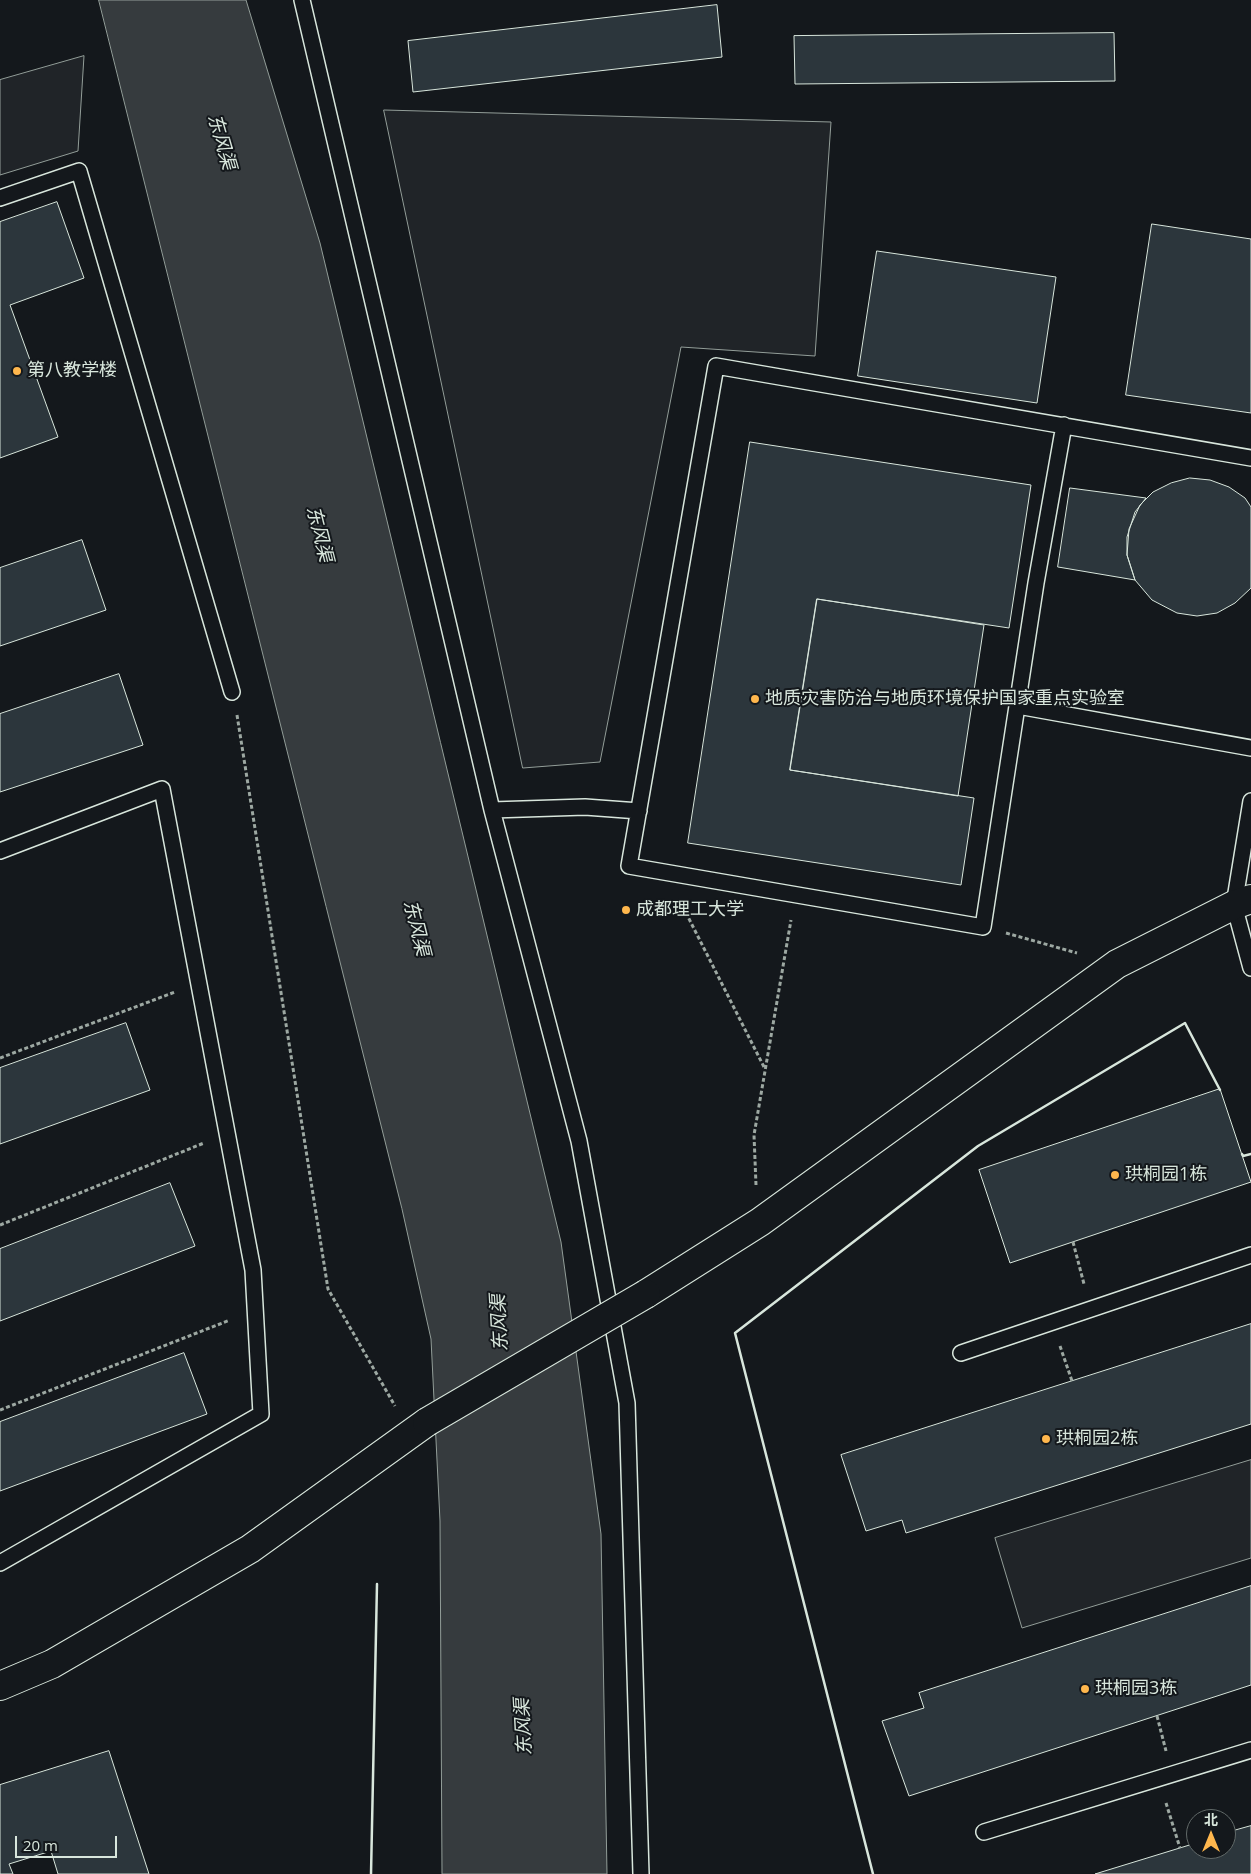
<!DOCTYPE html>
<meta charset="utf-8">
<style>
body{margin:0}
#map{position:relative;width:1251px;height:1874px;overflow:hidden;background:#14181c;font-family:"Open Sans","Noto Sans SC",sans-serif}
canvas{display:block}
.north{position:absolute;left:1186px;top:1809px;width:50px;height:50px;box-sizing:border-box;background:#14181c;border:1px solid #626a69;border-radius:50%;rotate:0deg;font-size:14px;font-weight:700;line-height:20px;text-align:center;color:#d8e6dc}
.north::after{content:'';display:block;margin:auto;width:18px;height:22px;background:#ffb74d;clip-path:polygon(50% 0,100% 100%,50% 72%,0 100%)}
.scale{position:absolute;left:15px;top:1836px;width:102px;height:22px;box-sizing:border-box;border:2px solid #d8e6dc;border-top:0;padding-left:6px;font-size:15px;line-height:18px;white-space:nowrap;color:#d8e6dc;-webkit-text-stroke:4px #14181c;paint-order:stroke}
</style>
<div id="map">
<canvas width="1251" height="1874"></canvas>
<div class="north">北</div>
<div class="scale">20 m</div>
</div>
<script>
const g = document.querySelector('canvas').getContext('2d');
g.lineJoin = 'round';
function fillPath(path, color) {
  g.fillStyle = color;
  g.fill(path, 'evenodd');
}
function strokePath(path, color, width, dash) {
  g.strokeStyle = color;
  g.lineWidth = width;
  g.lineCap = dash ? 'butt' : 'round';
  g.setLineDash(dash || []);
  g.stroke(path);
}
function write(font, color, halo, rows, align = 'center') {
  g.font = font + ' "Open Sans","Noto Sans SC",sans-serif';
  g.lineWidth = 4;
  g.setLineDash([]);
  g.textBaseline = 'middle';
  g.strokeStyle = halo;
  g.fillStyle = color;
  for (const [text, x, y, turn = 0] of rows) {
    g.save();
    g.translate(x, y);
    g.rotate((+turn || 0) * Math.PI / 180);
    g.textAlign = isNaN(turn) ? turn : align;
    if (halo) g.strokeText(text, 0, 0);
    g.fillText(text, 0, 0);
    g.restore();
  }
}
const green = new Path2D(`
 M84 56 78 151 0 175V80Z
 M384 110 831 122 815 356 681 347 600 762 523 768Z
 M1251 1460V1558L1022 1628 995 1538Z`);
fillPath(green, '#202428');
strokePath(green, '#939e99', 1);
const water = new Path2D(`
 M99 0H246L320 243 561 1242 601 1534 607 1874H442L440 1521 431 1339 402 1209Z`);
fillPath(water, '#363b3e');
strokePath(water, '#939e99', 1);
const building = new Path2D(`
 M717 5 722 57 413 92 408 41Z
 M1114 33 1115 81 795 84 794 36Z
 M57 202 84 278 10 305 58 437 0 458V222Z
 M1152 224 1251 239V413L1126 395Z
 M877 251 1056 277 1037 403 858 376Z
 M750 442 1031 485 1009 628 817 599 790 770 974 798 961 885 688 843Z
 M1190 478 1210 480 1229 487 1245 498 1251 507V588L1235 603 1217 613 1197 616 1177 613 1152 600 1135 580 1127 555 1129 529 1140 505 1153 492 1171 483Z
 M1070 488 1146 498 1135 512 1127 537V555L1135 580 1058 567Z
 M82 540 106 610 0 646V568Z
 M817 599 984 625 958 796 790 770Z
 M119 674 143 745 0 792V714Z
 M126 1023 150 1090 0 1144V1068Z
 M1220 1089 1251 1182 1010 1263 979 1170Z
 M170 1183 195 1246 0 1321V1249Z
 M1251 1324V1424L906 1533 902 1520 866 1531 841 1455Z
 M184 1353 207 1414 0 1491V1422Z
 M1251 1586V1685L909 1796 882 1721 924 1708 919 1693Z
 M109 1751 149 1874H58L51 1851 9 1864 13 1874H0V1785Z
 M1251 1826V1874H1095L1196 1843V1849H1226V1833Z`);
fillPath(building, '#2c363c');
strokePath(building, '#d8e6dc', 1);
const service = new Path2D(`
 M302 0 492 810 579 1141 627 1403 641 1874
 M0 198 79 171 232 692
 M1064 425 1036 583 983 927 629 866 716 366 1251 458
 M1018 706 1251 748
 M1251 801 1234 905 1251 968
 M492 810 585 807 639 811
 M0 851 162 789 253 1270 261 1414 0 1563
 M961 1353 1251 1255
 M984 1832 1251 1750`);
const minor = new Path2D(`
 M646 1294 760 1222 1117 964 1234 905 1251 899
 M0 1686 52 1664 250 1549 427 1422`);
strokePath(service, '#d8e6dc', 18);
strokePath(minor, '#d8e6dc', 30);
strokePath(new Path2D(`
 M237 715 328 1289 395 1406
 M680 901 764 1067
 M1006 933 1077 953
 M0 1058 175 992
 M756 1185 754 1135 791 920
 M0 1225 204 1143
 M1073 1242 1084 1284
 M1060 1346 1072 1381
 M0 1410 230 1320
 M1157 1716 1166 1751
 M1166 1803 1180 1848`), '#9da8a2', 3, [4, 2.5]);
strokePath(service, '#14181c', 15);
strokePath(minor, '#14181c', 28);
const minorBridge = new Path2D(`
 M427 1422 646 1294`);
strokePath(minorBridge, '#d8e6dc', 30, []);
strokePath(minorBridge, '#14181c', 28);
strokePath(new Path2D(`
 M1242 1154 1243 1156 1251 1154
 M371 1874 377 1584
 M873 1874 735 1333 978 1146 1185 1023 1220 1090`), '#d8e6dc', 2.5);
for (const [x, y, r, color] of [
 [17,371,5,"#ffb74d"],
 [755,699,5,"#ffb74d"],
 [626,910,5,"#ffb74d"],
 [1115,1175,5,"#ffb74d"],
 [1046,1439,5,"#ffb74d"],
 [1085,1689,5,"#ffb74d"]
]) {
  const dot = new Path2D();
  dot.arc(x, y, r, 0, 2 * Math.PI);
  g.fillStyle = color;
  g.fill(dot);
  strokePath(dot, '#14181c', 2);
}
write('18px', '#d8e6dc', '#14181c', [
 ["第八教学楼",27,371],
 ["地质灾害防治与地质环境保护国家重点实验室",765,699],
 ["成都理工大学",636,910],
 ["珙桐园1栋",1125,1175],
 ["珙桐园2栋",1056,1439],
 ["珙桐园3栋",1095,1689]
], 'left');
write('italic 19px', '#d8e6dc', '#14181c', [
 ["东风渠",221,142,74],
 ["东风渠",319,534,76],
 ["东风渠",416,928,76],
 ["东风渠",500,1323,-93],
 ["东风渠",524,1727,-93]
]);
</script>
